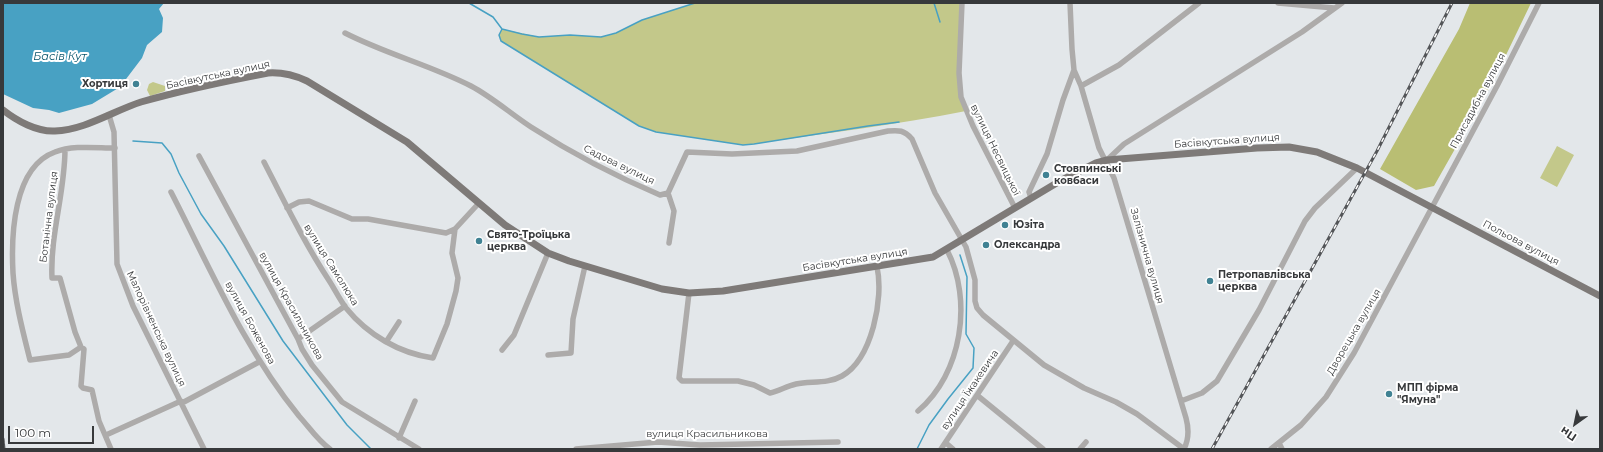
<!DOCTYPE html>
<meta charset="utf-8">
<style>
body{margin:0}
#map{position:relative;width:1603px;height:452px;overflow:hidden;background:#e3e7ea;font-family:Montserrat,sans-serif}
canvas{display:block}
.frame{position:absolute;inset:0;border:4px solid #37393b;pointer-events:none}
.north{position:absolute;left:1555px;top:404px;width:40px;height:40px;-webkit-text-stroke:3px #fff;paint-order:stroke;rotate:213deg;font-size:11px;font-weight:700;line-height:16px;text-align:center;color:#37393b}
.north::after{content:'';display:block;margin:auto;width:14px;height:18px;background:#37393b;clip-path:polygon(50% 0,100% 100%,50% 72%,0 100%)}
.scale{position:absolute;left:8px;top:426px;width:86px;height:18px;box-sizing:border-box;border:2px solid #37393b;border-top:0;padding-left:5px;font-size:12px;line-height:14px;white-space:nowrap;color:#37393b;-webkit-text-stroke:3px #fff;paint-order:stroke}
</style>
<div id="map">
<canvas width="1603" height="452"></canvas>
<div class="frame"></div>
<div class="north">Пн</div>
<div class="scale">100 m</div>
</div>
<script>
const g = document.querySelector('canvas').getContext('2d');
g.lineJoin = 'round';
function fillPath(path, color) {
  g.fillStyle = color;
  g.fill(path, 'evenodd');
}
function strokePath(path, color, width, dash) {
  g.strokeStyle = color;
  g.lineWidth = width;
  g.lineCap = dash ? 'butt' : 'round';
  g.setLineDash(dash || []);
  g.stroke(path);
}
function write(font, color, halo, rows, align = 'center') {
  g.font = font + ' Montserrat,sans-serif';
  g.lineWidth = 4;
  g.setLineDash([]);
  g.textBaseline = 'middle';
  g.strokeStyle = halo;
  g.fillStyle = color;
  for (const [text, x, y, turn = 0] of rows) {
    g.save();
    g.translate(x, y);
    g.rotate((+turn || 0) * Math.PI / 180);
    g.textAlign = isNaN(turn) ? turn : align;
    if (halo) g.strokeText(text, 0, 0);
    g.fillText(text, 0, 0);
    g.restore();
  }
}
fillPath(new Path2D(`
 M695 3H962L959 84 966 111C896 125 824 133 754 144L743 145 656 132 639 126 501 41 499 35 502 29 539 37 570 35 601 37 616 33 642 20Z
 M153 82 165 86V91L150 96 147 90 149 84Z
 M1557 146 1574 155 1557 187 1540 178Z`), '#c3c88a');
fillPath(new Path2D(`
 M1470 3H1531L1494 80 1434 186 1416 190 1380 169 1459 29Z`), '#b9be73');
fillPath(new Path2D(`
 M3 3H164L159 9 163 18 162 32 147 45 142 58 120 87 92 104 59 113 49 110 33 108 3 94Z`), '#48a1c3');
strokePath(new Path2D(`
 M469 3 493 17 502 29 522 34 539 37 570 35 601 37 616 33 642 20 695 3
 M934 3 940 22
 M502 29 499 35 501 41 639 126 656 132 743 145 754 144 868 126 899 122
 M133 141 162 143 171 154 179 173 201 214 224 246 283 341 347 425 371 449
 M641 449H654
 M917 449 929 425 948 399 973 368 974 348 966 334 967 277 960 255`), '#48a1c3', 1.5);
strokePath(new Path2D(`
 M962 3 959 73 961 97 973 126 1015 208
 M1070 3 1072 49 1074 70 1081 86 1099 148 1114 178 1186 418C1189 429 1189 439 1184 449
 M1278 3 1334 8
 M345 33C386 54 430 65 471 86 492 97 511 114 531 127 573 154 615 176 660 195L668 193 687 152 732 154 797 151 888 131C899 130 904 130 912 139L935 193 966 247 975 280V301L977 308 983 315 1044 365 1084 388 1116 402 1137 414 1184 449
 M1081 86 1119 65 1199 3
 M109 115 114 132 117 264 133 306 204 449
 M65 149C65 193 50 234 52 278H60L75 332 81 347
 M199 156 298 339 302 349 312 365 342 402 419 449
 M1107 160 1124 144 1302 32 1342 3
 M264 162C285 203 305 244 330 282 335 290 340 300 346 308 368 335 399 353 433 358L447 324 456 291 458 278 452 253 455 229
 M171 192C210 268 245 350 299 416 309 427 318 441 330 449
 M668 193 674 211 669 243
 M1031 198 1029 192 1047 154 1063 100 1074 70
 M287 208 299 202 309 201 352 219H368L446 233 455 229 479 203
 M689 293 679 378 682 381H738L754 385 770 393C779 391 787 386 796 384 811 381 828 384 842 376 872 359 884 298 877 267
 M298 339 345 306
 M386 342 399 322
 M502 350 514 335 548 253
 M548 355 571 353 573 319 585 266
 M978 396 1043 449
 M1181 401 1202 393 1217 381 1259 310 1305 221 1315 208 1357 168
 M182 403 259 362
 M918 411C962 374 973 300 947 250
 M106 435 181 401
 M399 438 415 401
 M946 443 953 449
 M1279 443 1282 449
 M111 449 99 421 92 390 83 388 81 386 84 349 81 347 69 355 30 360C23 332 15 302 13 273 11 236 13 167 55 152 73 145 96 148 115 148
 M576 449 658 442 700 445 838 442
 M941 449 1013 341
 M1080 449 1086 442
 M1271 449 1301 425 1326 397 1354 353 1497 86 1539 3`), '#adabaa', 5.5);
strokePath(new Path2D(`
 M3 110C17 121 37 132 55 131 85 130 113 111 141 102 183 90 226 81 268 73 283 72 294 75 307 81L407 142 505 225 548 253 569 261 662 289 689 293 723 291 933 257 1060 181 1096 163 1107 160 1257 148 1289 147 1317 152 1357 168 1600 296`), '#7e7a78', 7);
const rail = new Path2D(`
 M3 439 4 449
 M1212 449 1377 151 1452 3`);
strokePath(rail, '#535558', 3);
strokePath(rail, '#fff', 1.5, [4.5]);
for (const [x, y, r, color] of [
 [136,84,4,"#408293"],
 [1046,175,4,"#408293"],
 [1005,225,4,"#408293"],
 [479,241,4,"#408293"],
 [986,245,4,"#408293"],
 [1210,281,4,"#408293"],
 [1389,394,4,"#408293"]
]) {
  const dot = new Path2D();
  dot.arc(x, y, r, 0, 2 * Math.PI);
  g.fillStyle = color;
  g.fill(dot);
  strokePath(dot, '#fff', 1.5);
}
write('10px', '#37393b', '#fff', [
 ["Басівкутська вулиця",218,75,-12],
 ["Присадибна вулиця",1478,101,-62],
 ["Басівкутська вулиця",1227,141,-4],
 ["вулиця Несвицької",995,150,64],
 ["Садова вулиця",619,165,26],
 ["Ботанічна вулиця",49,217,-83],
 ["Польова вулиця",1521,243,28],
 ["Залізнична вулиця",1147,256,74],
 ["Басівкутська вулиця",855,260,-9],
 ["вулиця Самолюка",331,265,58],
 ["вулиця Красильникова",291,306,61],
 ["вулиця Боженова",250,323,61],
 ["Малорівненська вулиця",156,329,65],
 ["Дворецька вулиця",1354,332,-60],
 ["вулиця Їжакевича",970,390,-56],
 ["вулиця Красильникова",707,434]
]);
write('bold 10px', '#37393b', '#fff', [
 ["Хортиця",128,84,"right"],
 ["Стовпинські",1054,169],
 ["ковбаси",1054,181],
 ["Юзіта",1013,225],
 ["Свято-Троїцька",487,235],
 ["церква",487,247],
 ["Олександра",994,245],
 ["Петропавлівська",1218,275],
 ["церква",1218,287],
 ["МПП фірма",1397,388],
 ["\"Ямуна\"",1397,400]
], 'left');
write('italic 11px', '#045169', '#fff', [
 ["Басів Кут",60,57]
]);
</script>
